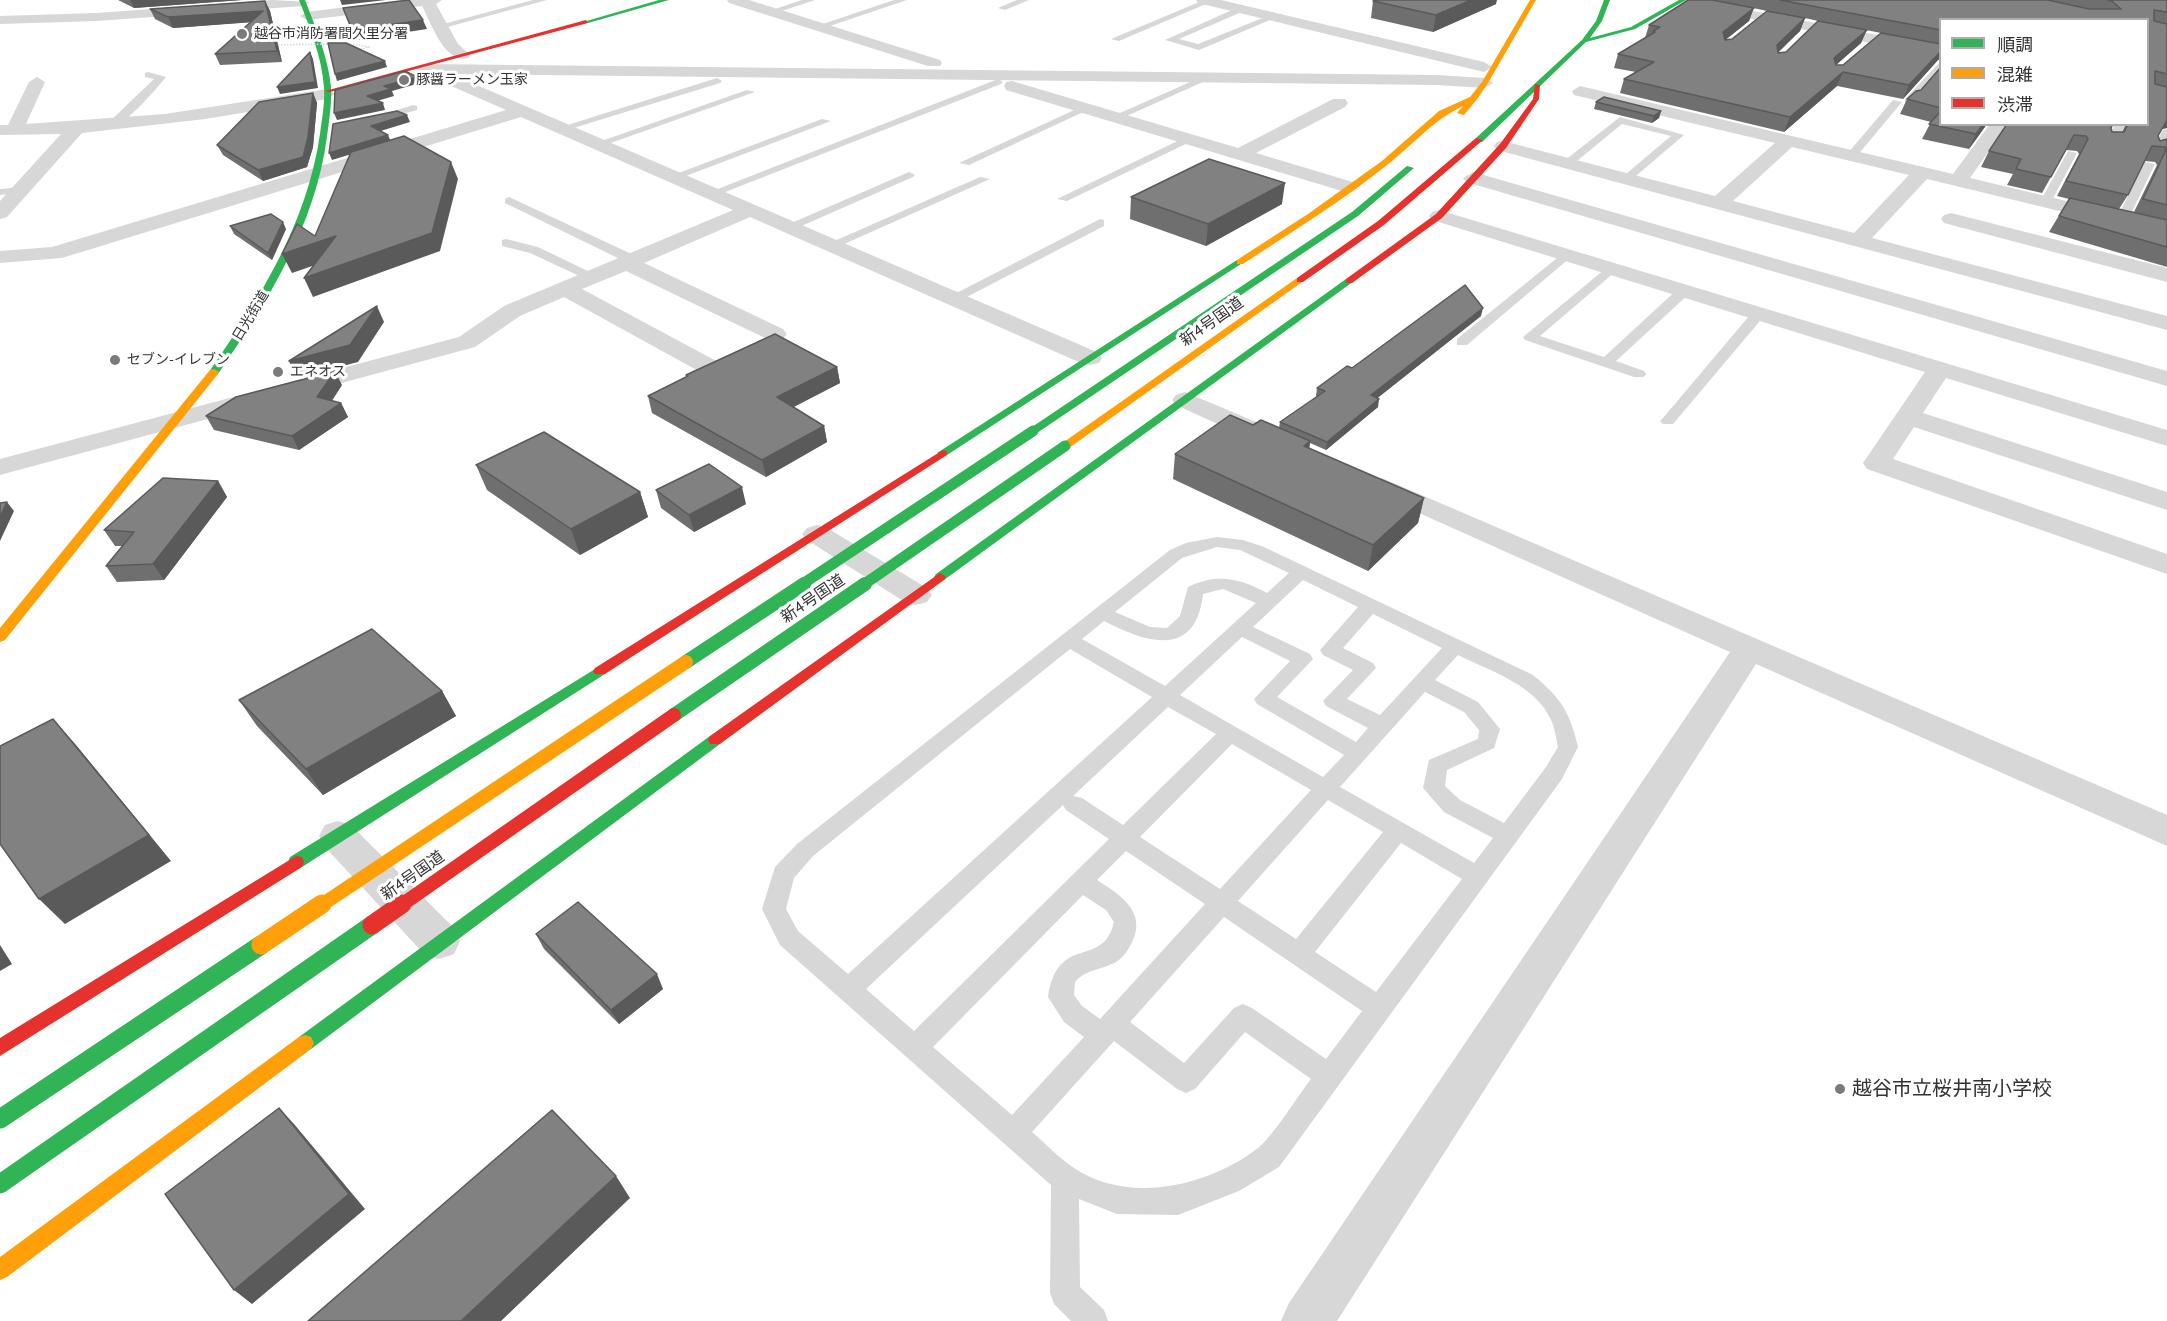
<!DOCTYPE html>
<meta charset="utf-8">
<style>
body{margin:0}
#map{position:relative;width:2167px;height:1321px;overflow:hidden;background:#fff;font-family:"PT Sans","Noto Sans JP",sans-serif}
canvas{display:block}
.legend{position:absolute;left:1939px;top:18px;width:210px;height:108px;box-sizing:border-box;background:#fff;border:2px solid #adadad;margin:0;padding:8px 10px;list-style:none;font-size:18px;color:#333}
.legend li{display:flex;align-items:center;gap:12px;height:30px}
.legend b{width:30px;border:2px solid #adadad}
</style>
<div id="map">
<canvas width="2167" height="1321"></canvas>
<ul class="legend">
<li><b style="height:8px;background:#30b455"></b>順調</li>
<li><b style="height:8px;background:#ff9f0a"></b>混雑</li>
<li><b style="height:8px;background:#e5322d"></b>渋滞</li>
</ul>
</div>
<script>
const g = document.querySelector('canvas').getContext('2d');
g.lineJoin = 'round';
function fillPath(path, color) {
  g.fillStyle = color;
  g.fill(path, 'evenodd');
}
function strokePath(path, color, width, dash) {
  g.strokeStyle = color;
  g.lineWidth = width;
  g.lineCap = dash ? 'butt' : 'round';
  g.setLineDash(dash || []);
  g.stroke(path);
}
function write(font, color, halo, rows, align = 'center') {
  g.font = font + ' "PT Sans","Noto Sans JP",sans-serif';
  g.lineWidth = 6;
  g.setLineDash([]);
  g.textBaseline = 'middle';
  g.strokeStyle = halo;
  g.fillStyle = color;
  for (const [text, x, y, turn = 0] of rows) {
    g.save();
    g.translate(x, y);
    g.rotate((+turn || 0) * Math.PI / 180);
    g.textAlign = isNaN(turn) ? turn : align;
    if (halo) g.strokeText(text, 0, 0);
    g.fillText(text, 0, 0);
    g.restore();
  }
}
fillPath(new Path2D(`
 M533 0H547L440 29 436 26Z
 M802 0H815L770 15 766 12Z
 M894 0H907L821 29 814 27Z
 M1017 0H1029L1005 10 998 8Z
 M1204 0 1213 1 1119 41 1111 39Z
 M1241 6 1244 11 1179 39 1198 44 1270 15 1277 17 1199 50 1165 40Z
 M1940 62V70L1913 103H1905V99Z
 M148 72 166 77C156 89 122 130 107 128V124L154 79 145 77V73Z
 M1206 75 1214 77 1120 119 1111 117Z
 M717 78 722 81 720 83 567 130 558 128Z
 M998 79 1003 82 1001 84 715 196 705 194Z
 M747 90 755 92 602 146 593 144Z
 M1893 100 1902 102 1856 157H1848V153Z
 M413 105 417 106V110L374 122 369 119Z
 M1083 106 1092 108 969 165 959 163Z
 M1620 117 1684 135 1630 181 1620 179 1671 136 1622 124 1572 165H1564V161Z
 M822 119 831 121 678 179 668 177Z
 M2115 124H2126L2113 146H2105L2104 144Z
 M2167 129V142L2161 152 2152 154 2151 152 2163 130Z
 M1188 136 1193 139 1192 141 1067 201 1057 199Z
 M2068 151 2077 153 2050 204H2042L2040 202Z
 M2145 162 2155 164 2128 220 2118 223 2116 220Z
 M909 172 915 175 913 177 790 231 780 228Z
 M980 177 990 179 833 249 829 250 823 246Z
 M22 187 26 188V192L0 195V189Z
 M509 197 638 257 639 260 638 263H628L505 203V199Z
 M1100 219 1104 220V226L957 302 952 303 945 299Z
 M506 239 538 247 600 277 593 281 588 280 530 253 502 246V240Z
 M1567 250 1571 251V257L1467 345H1457V339Z
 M1611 264 1617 268 1616 271 1540 336 1604 357 1680 287H1690V293L1616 361 1644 371 1646 374 1644 377H1634L1525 340 1523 337Z
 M1760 308 1767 312 1765 315 1673 424H1663L1660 421 1663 418 1755 309Z
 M1217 537 1243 540 1264 547 1533 675C1561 698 1570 712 1578 747L1562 779 1279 1167 1239 1191 1178 1215 1117 1214 1079 1199 1080 1287 1104 1310 1108 1321H1071L1054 1304 1050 1293 1051 1185 780 945 762 909 775 867 797 844 1170 550 1186 543ZM1217 547 1240 550 1289 573 1267 593C1239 578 1217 573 1188 587L1180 616 1167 628 1150 627 1115 612 1182 558ZM1303 580 1358 607 1320 650 1323 655 1353 670 1323 701 1326 706 1368 728 1356 742 1277 697 1313 659 1310 654 1253 627ZM1223 589 1256 603 1165 686 1082 639 1104 621C1146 643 1196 659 1203 594ZM1373 614 1442 648 1380 715 1347 699 1376 668 1373 663 1343 648ZM1242 637 1290 661 1254 699 1257 704 1344 755 1323 777 1180 695ZM1070 649 1152 697 848 974 798 931 786 909 794 878 813 856ZM1458 655C1490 671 1536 685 1551 720 1555 728 1556 738 1558 747L1546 767 1504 823 1460 800 1445 786 1447 770 1494 748 1500 729 1478 702 1435 680ZM1425 692 1464 712 1479 730 1478 739 1429 760 1423 788 1444 812 1493 838 1474 863 1340 787ZM1168 707 1216 734 1123 825 1082 798 1073 796ZM1232 744 1311 790 1220 889 1140 837ZM1328 800 1383 832 1296 939 1238 901ZM1063 805 1066 810 1109 839 914 1031 866 989ZM1401 843 1462 879 1376 992 1315 952ZM1126 851 1205 904 1100 1019 1082 1006 1074 995 1075 982C1086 969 1102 970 1116 962 1124 957 1129 949 1133 940 1146 911 1119 894 1097 880ZM1083 895 1106 910 1114 922C1103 970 1058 932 1048 997L1064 1022 1084 1037 1012 1115 933 1047ZM1224 917 1362 1011 1326 1059 1252 1008 1243 1004 1234 1008 1184 1063 1130 1022ZM1245 1032 1311 1079C1297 1097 1274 1135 1258 1148 1209 1186 1129 1205 1074 1168 1059 1158 1046 1144 1032 1132L1114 1041 1177 1089 1186 1093 1195 1089Z`), '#d7d7d7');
fillPath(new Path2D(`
 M272 0 310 2 303 6 97 21 0 24V16L97 13Z
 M401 0H442L436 4 458 44 470 55 468 58C444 64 431 22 422 6L307 20 300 16 307 12Z
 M727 0H749L940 60 942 63 940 66H928L729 3Z
 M1196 0H1221L1484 62 1492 67 1484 72 1198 3Z
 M1706 2 1940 47V57L1701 9 1699 6Z
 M425 64 1437 75 1485 78 1493 83 1485 88 1437 85 451 74 1099 353 1102 358 1099 363 1090 365 1081 363 750 217 644 263 783 329 787 334 783 339H767L626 271 582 289 720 363 723 368 720 373 711 375 702 373 564 297 520 316 475 347 0 475V459L459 337 504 306 733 210 521 117 62 258 0 263V251L52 247 506 110 431 77 429 74 419 72 417 69 419 66Z
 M37 77 45 82 26 124 165 114 327 89 335 94 327 99 205 119 82 133 7 217 0 219V201L61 134 0 135V125H8L29 82Z
 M1012 81 1238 148 1333 99H1345L1348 103 1345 107 1256 153 1356 183 1359 187 1349 193 1342 191 1006 90 1004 86 1006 82Z
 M1580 86 1953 174 1990 124H2008L1970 178 2167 225V237L1927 179 1872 238 2167 316V330L1497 150 1494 146 1497 142 1503 141 1715 196 1775 143 1574 95 1572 91ZM1792 147 1909 175 1854 233 1733 201Z
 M1473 172 2167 371V386L1466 182 1463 178Z
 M1439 210 2167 430V446L1946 378 1923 413 2167 492V510L1914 427 1893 459 2167 554V574L1867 469 1863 463 1925 372 1432 220 1429 216 1432 212Z
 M1951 213 2167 268V282L1944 223 1941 219 1944 215Z
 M1185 392 1275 430 1279 436 1275 442 1266 444 1257 442 1176 405 1172 400 1176 395Z
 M1382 478 2167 815V846L1756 664 1337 1321H1281L1289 1303 1730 652 1372 492 1368 486 1372 480Z
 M817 525 827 528 927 588 932 595 927 602 916 605 905 602 807 540 802 534 807 528Z
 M338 821 351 825 454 928 460 941 454 954 439 959 424 954 325 847 319 836 325 825Z`), '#d7d7d7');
fillPath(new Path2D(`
 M299 0H305C316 28 328 57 331 87 332 104 329 120 327 137 315 226 268 301 218 374L214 375 209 372C260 298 307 224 320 134 322 118 325 103 324 88 322 57 310 28 299 0Z
 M659 0H669L588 23 583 22Z
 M1604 0H1610L1602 21 1590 38 1631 27 1679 0H1686L1635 29 1586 42 1482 142H1476V138L1582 40 1596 21Z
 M1407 166 1414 168 1358 216 1037 433H1029V429L1352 212Z
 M1237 260 1244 262 947 455 943 456 937 453Z
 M1346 279 1354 281 944 580H936L934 577 936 574Z
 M600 666 607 671 605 674 302 867 296 868 290 867 288 862 290 857Z
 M715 735 720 736 722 740 720 744 311 1049 305 1051 299 1049 296 1043 299 1037 710 736Z`), '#30b455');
fillPath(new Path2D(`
 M1530 0H1536L1488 83 1478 98 1464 115 1457 113 1463 106C1433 120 1413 145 1387 165 1342 201 1292 232 1243 264H1237V260L1308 214 1382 161 1439 111 1470 97 1482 82Z
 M1297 278 1305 280 1069 448H1061V444Z
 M214 369 219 372 218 374 5 640 0 642V628L210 370Z
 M305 1035 311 1037 314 1043 311 1049 7 1277 0 1280V1257L299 1037Z`), '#ff9f0a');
fillPath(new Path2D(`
 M586 20 588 23 330 92 325 91Z
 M1535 84 1540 85 1539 99 1506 148 1442 218 1352 283H1346V279L1436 214 1500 144 1533 99Z
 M1476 138 1483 140 1384 225 1303 282H1297V278L1378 221Z
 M943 450 947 451V455L605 674H595L593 671 595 668Z
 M940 573 946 577 944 580 720 744H710L708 740 710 736Z
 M296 856 302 857 304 862 302 867 0 1056V1038Z`), '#e5322d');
strokePath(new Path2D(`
 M344 43 369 47 362 49 352 46
 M275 45 330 44`), '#d6d6d6', 1.5, [1.5, 1.5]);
strokePath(new Path2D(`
 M801 585 1033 431
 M863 585 1065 446`), '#30b455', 11);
strokePath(new Path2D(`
 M686 662 804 584
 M674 715 865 584`), '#30b455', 14);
strokePath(new Path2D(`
 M0 1119 261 945
 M0 1184 372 925`), '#30b455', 19);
strokePath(new Path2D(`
 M320 906 686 662`), '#ff9f0a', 14);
strokePath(new Path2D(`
 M261 945 322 904`), '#ff9f0a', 19);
strokePath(new Path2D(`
 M400 906 674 715`), '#e5322d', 14);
strokePath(new Path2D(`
 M372 925 402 904`), '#e5322d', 19);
fillPath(new Path2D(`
 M118 0H242L134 8Z
 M1688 0H2167V128L2162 129 2158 136 2160 141 2167 139V267L2049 232 2069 199 2057 196 2079 154 2077 151 2066 150 2042 193 2007 185 2013 174 1981 167 1989 151 2111 128 2112 132H2122L2126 124H2148V20H1941V60H1938L1903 99 1837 86 1784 132 1620 93 1624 79 1636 72 1614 68 1618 54 1645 38 1649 25ZM1753 8 1767 11 1732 39 1725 40 1749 21ZM1805 18 1818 21 1786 52 1778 53 1800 31ZM1866 30 1881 33 1843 65H1836L1861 43ZM2145 161 2155 162 2157 165 2134 212 2119 209 2128 195Z
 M265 1 270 11 282 62 220 65 215 54 250 22 173 28 155 19 150 9Z
 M1373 1 1496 4 1433 32 1371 18Z
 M1941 67V124H1987L1969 149 1922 139 1931 122 1900 114 1907 99 1921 90Z
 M313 93 317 103 313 147 307 167 263 181 223 155 217 145Z
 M1596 102 1661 111 1659 118 1652 123 1594 109Z
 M1131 197 1282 204 1206 246 1130 219Z
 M230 226 286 229 272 260 234 234Z
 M1481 316 1377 398 1378 407 1326 450 1310 443 1309 449 1424 498 1418 523 1368 571 1173 479 1175 454 1253 425 1279 428 1280 422 1317 397 1316 396 1317 388 1352 368Z
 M837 367 840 383 794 407 824 426 827 442 766 477 652 413 648 396 686 377V375Z
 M342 385 332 401 341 403 348 417 299 450 214 430 206 416Z
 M476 465 640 492 648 517 580 555 487 490Z
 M218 481 227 497 164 580 117 582 106 566 122 546H115L104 530Z
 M656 490 746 504 694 532 661 508Z
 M442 691 456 716 323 795 257 726 239 700Z
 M536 934 663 989 619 1024 544 949Z`), '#6f6f6f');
fillPath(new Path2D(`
 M130 0H242L134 8Z
 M340 0H386L342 5Z
 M1471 0H1497L1496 4 1433 32 1436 15Z
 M265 1 270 11 282 62 277 51Z
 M1754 8 1749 21 1719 45 1723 32Z
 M263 11 268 21 173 28 168 17Z
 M1805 18 1800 31 1771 58 1777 45Z
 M423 20 427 29 356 40 352 30Z
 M1867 30 1861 43 1829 71 1834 58Z
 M1941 51V56L1938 60 1903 99 1909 85Z
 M310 52 313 59 318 88 280 94 277 87Z
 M385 61 387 67 337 81 335 74Z
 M1843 72 1837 86 1784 132 1790 117Z
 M417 77 420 83 392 91 394 96 370 103 367 96 384 86Z
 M313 93 317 103 313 147 307 167 263 181 258 170Z
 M383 103 385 110 337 120 334 113Z
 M1661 111 1659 118 1652 123 1654 116Z
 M407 115 410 122 374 133 371 126Z
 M2167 119V128L2161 129Z
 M1983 124H1987L1969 149 1976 134Z
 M388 135 391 142 332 160 329 153Z
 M451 162 458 179 440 251 313 297 304 278Z
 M1285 183 1282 204 1206 246 1208 224Z
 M283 222 286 229 272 260 268 253Z
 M336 236 344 255 292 273 282 254Z
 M377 306 384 322 358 362 297 378 289 361Z
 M1483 308 1481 316 1370 404 1371 395Z
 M837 367 840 383 781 413 777 397Z
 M335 371 342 385 324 411 317 397Z
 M1379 399 1378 407 1326 450 1327 442Z
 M341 403 348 417 299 450 292 436Z
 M824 426 827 442 766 477 762 460Z
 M1310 441 1307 466 1304 446Z
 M218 481 227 497 164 580 153 564Z
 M742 487 746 504 694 532 689 515Z
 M640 492 648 517 580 555 571 529Z
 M1424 498 1418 523 1368 571 1373 545Z
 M7 502 14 511 0 541V517Z
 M442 691 456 716 323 795 306 769Z
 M53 719 76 745 171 861 65 924 39 899Z
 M0 945 12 964 0 971Z
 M657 974 663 989 619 1024 611 1010Z
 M279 1108 294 1124 365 1209 252 1304 234 1290Z
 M616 1176 630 1198 501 1321H461Z`), '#5a5a5a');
const building = new Path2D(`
 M409 0 423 20 352 30 343 8Z
 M1377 0H1471L1436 15 1373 1Z
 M1688 0H1712L1754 8 1723 32 1725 40 1732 39 1767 11 1805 18 1777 45 1778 53 1786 52 1818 21 1867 30 1834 58 1836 65H1843L1881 33 1941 44V51L1909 85 1843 72 1790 117 1624 79 1654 62 1618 54 1655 32 1653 31 1660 27 1649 25Z
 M1780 0H2048L2089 9H2121L2112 1 2107 0H2167V12L2154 10V21L2167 24V74L2155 71V84L2167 87V120L2158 136 2160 141 2167 139V205L2143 199 2166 150 2165 147 2152 146 2128 195 2066 181 2088 139 2086 136 2074 135 2051 177 2016 169 2021 159 1989 151 2007 124H2113L2111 128 2112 132H2124L2128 124H2148V20H1941V30Z
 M265 1 277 51 215 54 263 11 168 17 150 9Z
 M328 43H346L385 61 335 74Z
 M310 52 315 82 277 87Z
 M1941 67V108L1907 99 1916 91 1921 90Z
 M405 71 417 77 384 86 391 89 367 96 383 103 334 113 335 90Z
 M313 93 308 137 303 157 258 170 217 145 259 102Z
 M1604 97 1661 111 1654 116 1596 102Z
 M397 111 407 115 371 126 388 135 329 153 333 124Z
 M1941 111V124H1983L1976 134 1929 124Z
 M404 136 451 162 432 233 304 278 336 236 282 254 297 224 315 236 351 152Z
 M1209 159 1285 183 1208 224 1131 197Z
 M2070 198 2167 220V247L2059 216Z
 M271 214 283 222 268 253 230 226Z
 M1465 285 1483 308 1371 395 1379 399 1327 442 1280 422 1325 391 1317 388 1347 366 1352 368Z
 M377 306 350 345 289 361Z
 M775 334 837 367 777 397 824 426 762 460 648 396 688 376 686 375Z
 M335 371 317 397 341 403 292 436 206 416 236 397Z
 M1230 415 1253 425 1261 420 1310 441 1304 446 1424 498 1373 545 1175 454Z
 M544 432 640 492 571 529 476 465Z
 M709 464 742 487 689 515 656 490Z
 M163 478 218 481 153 564 106 566 134 532 104 530Z
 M7 502 0 517V503Z
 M372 629 442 691 306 769 239 700Z
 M53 719 149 835 39 899 0 844V746Z
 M578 902 657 974 611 1010 536 934Z
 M279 1108 349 1194 234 1290 165 1194Z
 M552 1110 616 1176 461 1321H308Z`);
fillPath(building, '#818181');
strokePath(building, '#5a5a5a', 1.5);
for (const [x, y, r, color] of [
 [242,34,6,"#7a7a7a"],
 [404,80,6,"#7a7a7a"],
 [115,360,6,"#7a7a7a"],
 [278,372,6,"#7a7a7a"],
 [1840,1089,6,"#7a7a7a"]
]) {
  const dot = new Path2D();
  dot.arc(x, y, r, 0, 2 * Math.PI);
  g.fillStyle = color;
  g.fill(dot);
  strokePath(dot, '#fff', 2);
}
write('14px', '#333', '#fff', [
 ["越谷市消防署間久里分署",254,34],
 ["豚醤ラーメン玉家",416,80],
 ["セブン-イレブン",127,360],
 ["エネオス",290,372]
], 'left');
write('14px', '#333', '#fff', [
 ["日光街道",251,316,-59]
]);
write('16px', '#333', '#fff', [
 ["新4号国道",1212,322,-35],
 ["新4号国道",813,599,-34],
 ["新4号国道",413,876,-35]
]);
write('20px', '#333', '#fff', [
 ["越谷市立桜井南小学校",1852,1089]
], 'left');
</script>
